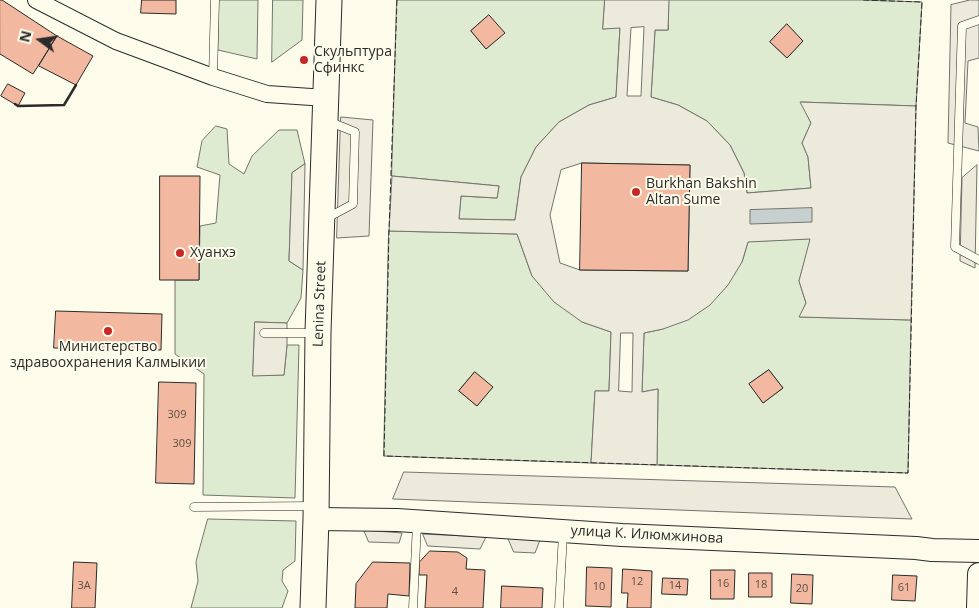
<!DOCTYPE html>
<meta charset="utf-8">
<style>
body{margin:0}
#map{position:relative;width:979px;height:608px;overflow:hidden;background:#fdfbea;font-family:"Open Sans",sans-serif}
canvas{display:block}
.north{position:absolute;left:15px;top:15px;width:50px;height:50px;-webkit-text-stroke:4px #fdfbea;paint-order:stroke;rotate:284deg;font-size:14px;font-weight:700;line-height:20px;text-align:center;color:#2b2b2b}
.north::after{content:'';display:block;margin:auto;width:18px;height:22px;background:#2b2b2b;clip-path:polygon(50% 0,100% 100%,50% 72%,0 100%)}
</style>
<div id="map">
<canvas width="979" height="608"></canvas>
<div class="north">N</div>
</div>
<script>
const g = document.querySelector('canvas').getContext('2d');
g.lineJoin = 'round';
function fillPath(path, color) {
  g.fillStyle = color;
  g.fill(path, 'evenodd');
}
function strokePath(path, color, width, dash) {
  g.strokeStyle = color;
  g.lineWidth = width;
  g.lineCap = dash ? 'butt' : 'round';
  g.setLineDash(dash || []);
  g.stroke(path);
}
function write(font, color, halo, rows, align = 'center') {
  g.font = font + ' "Open Sans",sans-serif';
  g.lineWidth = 4;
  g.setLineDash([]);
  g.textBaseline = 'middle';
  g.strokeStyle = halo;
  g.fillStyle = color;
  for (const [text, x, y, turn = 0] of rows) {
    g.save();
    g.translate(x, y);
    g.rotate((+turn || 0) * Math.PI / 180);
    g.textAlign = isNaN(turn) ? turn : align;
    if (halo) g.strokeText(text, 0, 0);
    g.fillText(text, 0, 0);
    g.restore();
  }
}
const green = new Path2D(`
 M219 0H258L257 59 218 50Z
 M273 0H303L302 40 272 62Z
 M397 0H605L603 29 620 27 616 97 589 105 559 122 536 147 521 177 515 220 459 219 461 196 497 198 499 186 392 176ZM489 16 504 33 486 49 471 31Z
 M669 0H862L922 2 916 106 801 102 811 123 802 143 808 157 811 188 747 193 744 173 730 145 707 121 678 105 651 97 655 30H668ZM787 25 803 41 787 58 770 42Z
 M216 126 227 129 229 164 244 174 252 156 279 130H297L305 164 292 173 289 261 303 270 301 298 287 323 255 322 253 375H284L287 345H299L295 498 203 495 204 374 175 354V280H199L200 226 216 223 220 175 197 167 202 141Z
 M389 231 517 234 532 276 582 322 611 332 609 391H595L591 463 384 456ZM474 373 492 387 477 406 459 391Z
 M811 239 799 281 806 303 800 317 911 320 908 473 657 465 658 389 642 392 644 333 663 329 742 262 748 242ZM769 370 783 388 763 403 750 384Z
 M208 519 296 521 295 561 283 570 282 581 288 591 282 608H191L198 581 196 562Z`);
fillPath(green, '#deebd1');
strokePath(green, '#74746e', 1);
const parking = new Path2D(`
 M605 0H669L668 30H655L651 97 678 105 707 121 730 145 744 173 747 193 811 188 808 157 802 143 811 123 800 102 916 106 911 320 799 317 806 303 799 281 810 239 748 242 742 262 728 285 710 305 688 320 663 329 644 333 642 392 658 389 657 465 591 463 595 391H609L611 332 582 322 554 302 532 276 517 234 389 231 392 176 499 186 497 198 461 196 459 219 515 220 521 177 536 147 559 122 589 105 616 97 620 28 603 29ZM644 27 641 96H627L631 28ZM582 163 690 165 688 271 580 270 560 263 550 215 561 170ZM621 333H633L632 392 619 391Z
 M970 0H979V58L968 61 965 123 978 127 979 151 948 143 951 5Z
 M341 117 373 120 369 236 337 238Z
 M305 164 303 270 289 261 292 173Z
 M977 165 975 268 960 261 962 178Z
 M255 322 287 323V345L284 375 253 376Z
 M404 472 895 487 912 519 393 499Z
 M364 530 402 533 399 543 369 542Z
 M423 534 486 537 480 549 428 546Z
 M508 538 540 540 535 553 514 552Z`);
fillPath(parking, '#eceadb');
strokePath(parking, '#74746e', 1);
const water = new Path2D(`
 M812 208V222L750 224V210Z`);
fillPath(water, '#c7d0d0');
strokePath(water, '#74746e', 1);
const building = new Path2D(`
 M0 0H2L57 36 33 74 0 54Z
 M142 0H176V14L141 13Z
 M489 15 505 33 486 49 471 31Z
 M787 24 803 41 787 58 770 42Z
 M57 36 93 56 76 85 39 66Z
 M8 84 25 93 18 106 1 96Z
 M582 163 690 165 688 271 580 270Z
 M160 176H200L199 280H160Z
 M56 311 162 314 161 350 54 348Z
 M769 370 783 388 763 403 749 384Z
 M475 372 493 387 477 406 459 391Z
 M159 382 196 383 194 484 156 483Z
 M430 551 458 552 467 558 466 569 485 570 483 608H425L427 575H419V563Z
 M74 562 97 563 95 608H72Z
 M373 562 410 563 409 596 388 594 387 608H355L356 584Z
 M587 567 612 568 611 607 586 606Z
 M623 569 652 571 651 608H627L628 593H622Z
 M711 570H735L734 599H711Z
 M749 573H772V597H749Z
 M792 574 813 575 812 604 791 603Z
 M893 575 917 576 915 601 892 600Z
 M663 578 688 579 687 595 662 594Z
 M502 586 543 588 542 608H501Z`);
fillPath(building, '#f2b8a0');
strokePath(building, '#2b2b2b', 1);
const lane = new Path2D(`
 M979 20 962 26 955 247 979 260
 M213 77 215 0
 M327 218 353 204 355 132 328 121
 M264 333H314
 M194 507 314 506
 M413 608 417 524
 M559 608 563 534`);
const street = new Path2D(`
 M36 0 116 41 213 77 267 94 326 98`);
const secondary = new Path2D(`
 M316 519 397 520 622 535 916 548 932 550 979 551
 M978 608 979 574`);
const primary = new Path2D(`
 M313 608 316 519 318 332 329 0`);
strokePath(lane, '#2b2b2b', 9);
strokePath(street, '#2b2b2b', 18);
strokePath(secondary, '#2b2b2b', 24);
strokePath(primary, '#2b2b2b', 27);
strokePath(lane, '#fdfbea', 8);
strokePath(street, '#fdfbea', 16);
strokePath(secondary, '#fdfbea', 22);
strokePath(primary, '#fdfbea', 25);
strokePath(new Path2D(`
 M397 0 389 231 384 456 908 473 916 106 922 2 862 0`), '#2b2b2b', 1, [6, 2.5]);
strokePath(new Path2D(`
 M15 104 18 106 64 105 76 85`), '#2b2b2b', 2.5);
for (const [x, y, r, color] of [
 [304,60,5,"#c62828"],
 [636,192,5,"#c62828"],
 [180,253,5,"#c62828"],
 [108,331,5,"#c62828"]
]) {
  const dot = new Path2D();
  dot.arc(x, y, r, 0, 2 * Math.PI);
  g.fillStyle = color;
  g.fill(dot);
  strokePath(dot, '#fdfbea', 2);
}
write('11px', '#5d4e48', null, [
 ["309",177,415],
 ["309",182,444],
 ["12",637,582],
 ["16",723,584],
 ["18",761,585],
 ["3А",84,586],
 ["14",675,586],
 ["10",599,587],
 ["61",904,588],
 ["20",802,589],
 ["4",455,592]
]);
write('14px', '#2b2b2b', '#fdfbea', [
 ["Скульптура",314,52],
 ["Сфинкс",314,68],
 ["Burkhan Bakshin",646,184],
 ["Altan Sume",646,200],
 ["Хуанхэ",190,253],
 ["Министерство",108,347,"center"],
 ["здравоохранения Калмыкии",108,363,"center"]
], 'left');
write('14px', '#2b2b2b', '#fdfbea', [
 ["Lenina Street",320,304,-88],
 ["улица К. Илюмжинова",647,535,3]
]);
</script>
